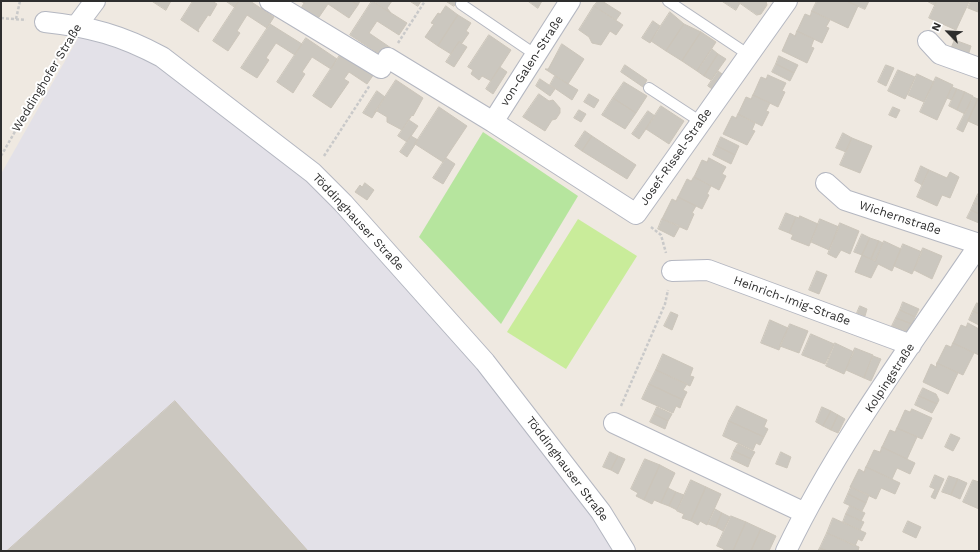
<!DOCTYPE html>
<meta charset="utf-8">
<style>
body{margin:0}
#map{position:relative;width:980px;height:552px;overflow:hidden;background:#efe9e1;font-family:"Work Sans",sans-serif}
canvas{display:block}
.frame{position:absolute;inset:0;border:2px solid #2e2e2e;pointer-events:none}
.north{position:absolute;left:928px;top:12px;width:40px;height:40px;-webkit-text-stroke:3px #fff;paint-order:stroke;rotate:294deg;font-size:11px;font-weight:700;line-height:16px;text-align:center;color:#2e2e2e}
.north::after{content:'';display:block;margin:auto;width:14px;height:18px;background:#2e2e2e;clip-path:polygon(50% 0,100% 100%,50% 72%,0 100%)}
</style>
<div id="map">
<canvas width="980" height="552"></canvas>
<div class="frame"></div>
<div class="north">N</div>
</div>
<script>
const g = document.querySelector('canvas').getContext('2d');
g.lineJoin = 'round';
function fillPath(path, color) {
  g.fillStyle = color;
  g.fill(path, 'evenodd');
}
function strokePath(path, color, width, dash) {
  g.strokeStyle = color;
  g.lineWidth = width;
  g.lineCap = dash ? 'butt' : 'round';
  g.setLineDash(dash || []);
  g.stroke(path);
}
function write(font, color, halo, rows, align = 'center') {
  g.font = font + ' "Work Sans",sans-serif';
  g.lineWidth = 4;
  g.setLineDash([]);
  g.textBaseline = 'middle';
  g.strokeStyle = halo;
  g.fillStyle = color;
  for (const [text, x, y, turn = 0] of rows) {
    g.save();
    g.translate(x, y);
    g.rotate((+turn || 0) * Math.PI / 180);
    g.textAlign = isNaN(turn) ? turn : align;
    if (halo) g.strokeText(text, 0, 0);
    g.fillText(text, 0, 0);
    g.restore();
  }
}
fillPath(new Path2D(`
 M78 38 122 41 154 56 322 189 536 437 617 551H1V174Z`), '#e3e1e8');
fillPath(new Path2D(`
 M483 132 578 196 501 324 419 237Z`), '#b6e59e');
fillPath(new Path2D(`
 M578 219 637 256 566 369 507 332Z`), '#c9ec9a');
const building = new Path2D(`
 M152 1H171L166 10Z
 M193 1H212L217 4 210 16 208 15 198 30 199 32 181 20Z
 M226 1H239L235 7Z
 M239 1H250L274 17 267 28 247 15 237 31 240 33 228 51 213 41Z
 M300 1H352L358 5 349 18 328 4 317 20 300 10 304 3Z
 M352 1H360L358 5Z
 M372 1 407 23 399 35 377 21 369 33 391 48 384 57 350 35Z
 M373 1H392L387 8 391 13Z
 M410 1H421L418 6Z
 M446 1H458L454 6Z
 M528 1H542L538 8Z
 M598 1H602L621 13 616 20 594 6Z
 M722 1H737L740 3 736 10Z
 M737 1H766L767 5 761 14 757 15Z
 M817 1H847L858 6 848 28 812 11Z
 M847 1H869L865 9Z
 M927 1H937L935 5Z
 M937 1 969 2 956 30 929 18Z
 M971 1H979L978 12 968 8Z
 M446 6 458 15 438 46 425 37 434 24 431 23 438 13 440 14Z
 M594 6 623 25 616 35 610 31 601 45 592 43 589 37 579 30Z
 M812 11 830 20 826 27 829 28 822 43 797 31 805 14 810 16Z
 M670 12 684 24 666 51 651 41Z
 M458 15 471 23 466 31 469 33 462 43 459 42 451 54 438 46Z
 M653 21 660 26 650 43 642 38Z
 M270 24 302 44 295 55 276 43 266 58 269 60 257 78 241 68Z
 M684 24 701 32 682 61 666 51Z
 M797 31 814 39 811 47 814 48 807 63 782 51 790 33 795 36Z
 M701 32 716 42 697 71 682 61Z
 M489 35 511 50 491 81 482 76 479 80 471 74 473 70 468 67Z
 M306 38 337 59 331 69 312 57 302 72 305 74 293 93 277 82Z
 M952 39 971 46 968 56 951 48 954 41Z
 M459 42 467 47 454 67 446 62Z
 M562 44 584 59 568 84 545 69H548Z
 M712 49 718 54 704 76 697 71Z
 M342 52 374 74 367 84 349 72 344 79 349 82 331 108 313 96Z
 M718 54 726 59 711 80 704 76Z
 M779 56 798 65 794 73 776 64Z
 M776 64 794 73 790 81 772 72Z
 M625 65 647 80 643 87 621 72Z
 M886 65 894 68 886 86 878 82Z
 M500 67 507 72 493 94 486 89Z
 M898 70 915 77 905 99 888 91Z
 M718 71 725 76 715 91 708 86Z
 M917 74 934 82 924 102 908 95Z
 M768 75 786 83 782 91 785 92 778 107 753 95 761 77 766 79Z
 M555 76 578 90 572 100 550 85Z
 M936 77 953 85 937 120 920 112Z
 M540 79 555 89 550 96 536 86Z
 M396 80 423 98 413 116 412 115 402 130 387 122V117L377 111 375 112Z
 M624 82 647 96 636 113 613 98Z
 M952 87 957 89 952 100 947 98Z
 M957 89 965 92 957 110 949 106Z
 M377 91 385 97 372 118 363 113Z
 M965 92 973 96 965 114 957 110Z
 M539 94 549 101 553 100 560 108V113L556 119 552 120 545 131 523 117Z
 M589 94 599 100 594 108 584 102Z
 M753 95 770 103 766 111 769 112 762 126 738 114 746 97 751 99Z
 M973 97 978 99 963 132 957 129Z
 M613 98 636 113 625 129 602 115Z
 M978 99 979 100V126L968 121Z
 M661 106 684 121 669 144 646 129Z
 M439 107 467 126 443 162 415 144Z
 M893 107 900 110 896 118 889 115Z
 M579 110 586 114 581 122 574 118Z
 M648 111 655 116 639 139 632 134Z
 M738 114 755 123 752 130 755 131 747 145 723 134 732 116 736 118Z
 M409 120 418 126 407 142 398 136Z
 M585 131 592 136 582 151 575 146Z
 M843 133 852 138 846 152 836 148Z
 M411 136 418 140 407 157 400 152Z
 M592 136 636 165 627 179 582 151Z
 M721 137 739 146 735 155 717 146Z
 M852 138 872 146 860 173 840 165Z
 M717 146 735 155 731 164 713 155Z
 M446 158 455 164 443 184 433 178Z
 M709 158 726 167 722 174 726 176 719 190 694 177 702 160 707 162Z
 M921 166 929 170 922 185 915 181Z
 M929 170 947 178 950 172 959 177 950 198 942 195 937 206 917 197Z
 M694 177 711 186 707 194 709 195 702 209 678 197 687 179 691 181Z
 M365 183 374 190 367 200 355 192 360 185 362 187Z
 M978 194 979 195V205L974 203Z
 M678 197 696 206 692 213 694 214 687 230 662 219 672 199 676 201Z
 M974 203 979 205V214L971 210Z
 M971 210 979 214V223L967 218Z
 M786 213 796 217 789 233 779 229Z
 M800 216 818 224 809 246 791 239 793 235 789 233 796 217 799 218Z
 M662 219 680 226 674 237 658 229Z
 M820 219 839 227 829 250 811 242Z
 M840 223 859 231 850 254 841 250 836 258 828 254Z
 M862 234 870 238 862 255 854 252Z
 M870 238 879 241 871 259 862 255Z
 M879 241 883 243 875 260 871 259Z
 M884 241 901 249 892 271 878 264 871 278 855 272 862 255 875 261Z
 M903 244 922 252 912 274 894 266Z
 M923 248 942 256 932 279 914 270Z
 M817 271 827 275 819 294 809 290Z
 M903 302 919 309 915 317 900 310Z
 M977 303 979 304V314L973 311Z
 M860 306 867 309 865 316 857 313Z
 M900 310 915 317 912 324 896 318Z
 M973 311 979 314V325L969 320Z
 M671 312 678 315 672 330 664 326Z
 M896 318 912 324 908 332 892 326Z
 M770 320 788 328 779 350 761 343Z
 M968 323 979 329V355L953 343 961 325 966 327Z
 M790 324 808 331 799 353 780 346Z
 M811 334 834 344 825 364 802 355Z
 M835 343 854 352 844 374 826 366Z
 M953 343 974 353 963 375 937 363 946 345 951 347Z
 M855 348 873 355 864 378 846 370Z
 M663 354 693 368 690 376 694 377 690 386 656 370Z
 M873 356 881 359 871 381 864 378Z
 M937 363 958 373 948 394 923 382 931 364 936 367Z
 M656 370 687 384 683 390 687 392 683 400 649 384Z
 M649 384 683 400 680 408 676 406 673 413 642 399Z
 M923 388 936 394 939 400 937 404 919 396Z
 M919 396 937 404 932 413 915 405Z
 M175 401 308 551H7Z
 M737 406 767 420 764 427 768 429 764 437 729 421Z
 M657 407 672 414 668 421 654 414Z
 M822 407 831 411 823 426 816 422Z
 M912 409 932 418 922 439 897 428 905 410 910 412Z
 M831 411 838 415 831 430 823 426Z
 M654 414 668 421 665 429 650 422Z
 M838 415 845 419 838 433 831 430Z
 M729 421 764 437 760 445 756 443 753 450 723 436Z
 M897 428 917 437 907 459 882 447 890 430 895 432Z
 M951 434 960 438 953 451 945 447Z
 M738 444 755 452 751 459 734 451Z
 M882 447 915 463 910 474 897 468 892 479 866 467 874 450 880 452Z
 M734 451 751 459 748 467 731 459Z
 M610 452 618 456 611 470 603 467Z
 M781 452 791 457 787 468 776 464Z
 M618 456 625 459 618 474 611 470Z
 M645 459 660 465 644 500 636 496 638 493 631 489Z
 M660 465 675 473 661 503 654 500 652 504 644 500Z
 M866 467 900 483 895 494 881 488 876 499 850 487 859 469 864 472Z
 M935 475 944 479 935 499 931 497 935 489 930 487Z
 M949 476 958 479 951 495 942 492Z
 M958 479 967 483 960 499 951 495Z
 M691 480 706 487 691 521 682 518 684 514 677 511Z
 M973 480 979 482V509L963 502Z
 M706 487 721 494 707 525 700 521 698 525 691 521Z
 M851 487 869 495 866 503 848 494Z
 M668 488 676 492 669 506 661 503Z
 M676 492 684 495 677 510 669 506Z
 M848 494 866 503 862 511 844 503Z
 M850 506 865 513 861 521 846 514Z
 M715 509 722 513 716 527 708 524Z
 M722 513 730 517 723 531 716 527Z
 M846 514 864 522 860 530 843 522Z
 M731 516 746 522 733 551H723L724 549 717 546Z
 M833 518 866 533 862 541 858 539 855 546 827 533Z
 M908 521 921 527 916 538 903 532Z
 M746 522 761 529 751 551H733Z
 M761 529 776 536 769 551H751Z
 M827 533 859 547 858 551H827L820 548Z
 M820 548 827 551H818Z`);
fillPath(building, '#cbc7bf');
strokePath(building, '#cbc5ba', 1);
const lane = new Path2D(`
 M668 1 749 55
 M461 4 536 55
 M649 88 701 122`);
const street = new Path2D(`
 M270 1 381 68
 M45 22C91 27 121 35 162 57L313 173 343 203 485 362 601 512 625 551
 M77 25 95 1
 M928 41 940 54 979 68
 M388 58 493 122 636 214 787 1
 M493 122 570 1
 M826 183 845 200 979 244
 M672 271 708 270 911 345
 M614 423 805 513
 M786 551C838 443 912 344 979 245`);
strokePath(lane, '#b4b7c1', 12);
strokePath(street, '#b4b7c1', 22);
strokePath(new Path2D(`
 M1 18 26 20
 M16 19 20 1
 M398 43 425 1
 M1 156 65 44
 M324 156 370 85
 M651 227 661 235 666 253
 M621 406 665 304 668 290`), '#c9c9c9', 2.5, [3, 2]);
strokePath(lane, '#fff', 10);
strokePath(street, '#fff', 20);
write('12px', '#2e2e2e', '#fff', [
 ["von-Galen-Straße",532,61,-57],
 ["Weddinghofer Straße",47,78,-59],
 ["Josef-Rissel-Straße",676,157,-55],
 ["Wichernstraße",900,218,18],
 ["Töddinghauser Straße",358,222,47],
 ["Heinrich-Imig-Straße",792,301,20],
 ["Kolpingstraße",890,378,-57],
 ["Töddinghauser Straße",567,469,53]
]);
</script>
